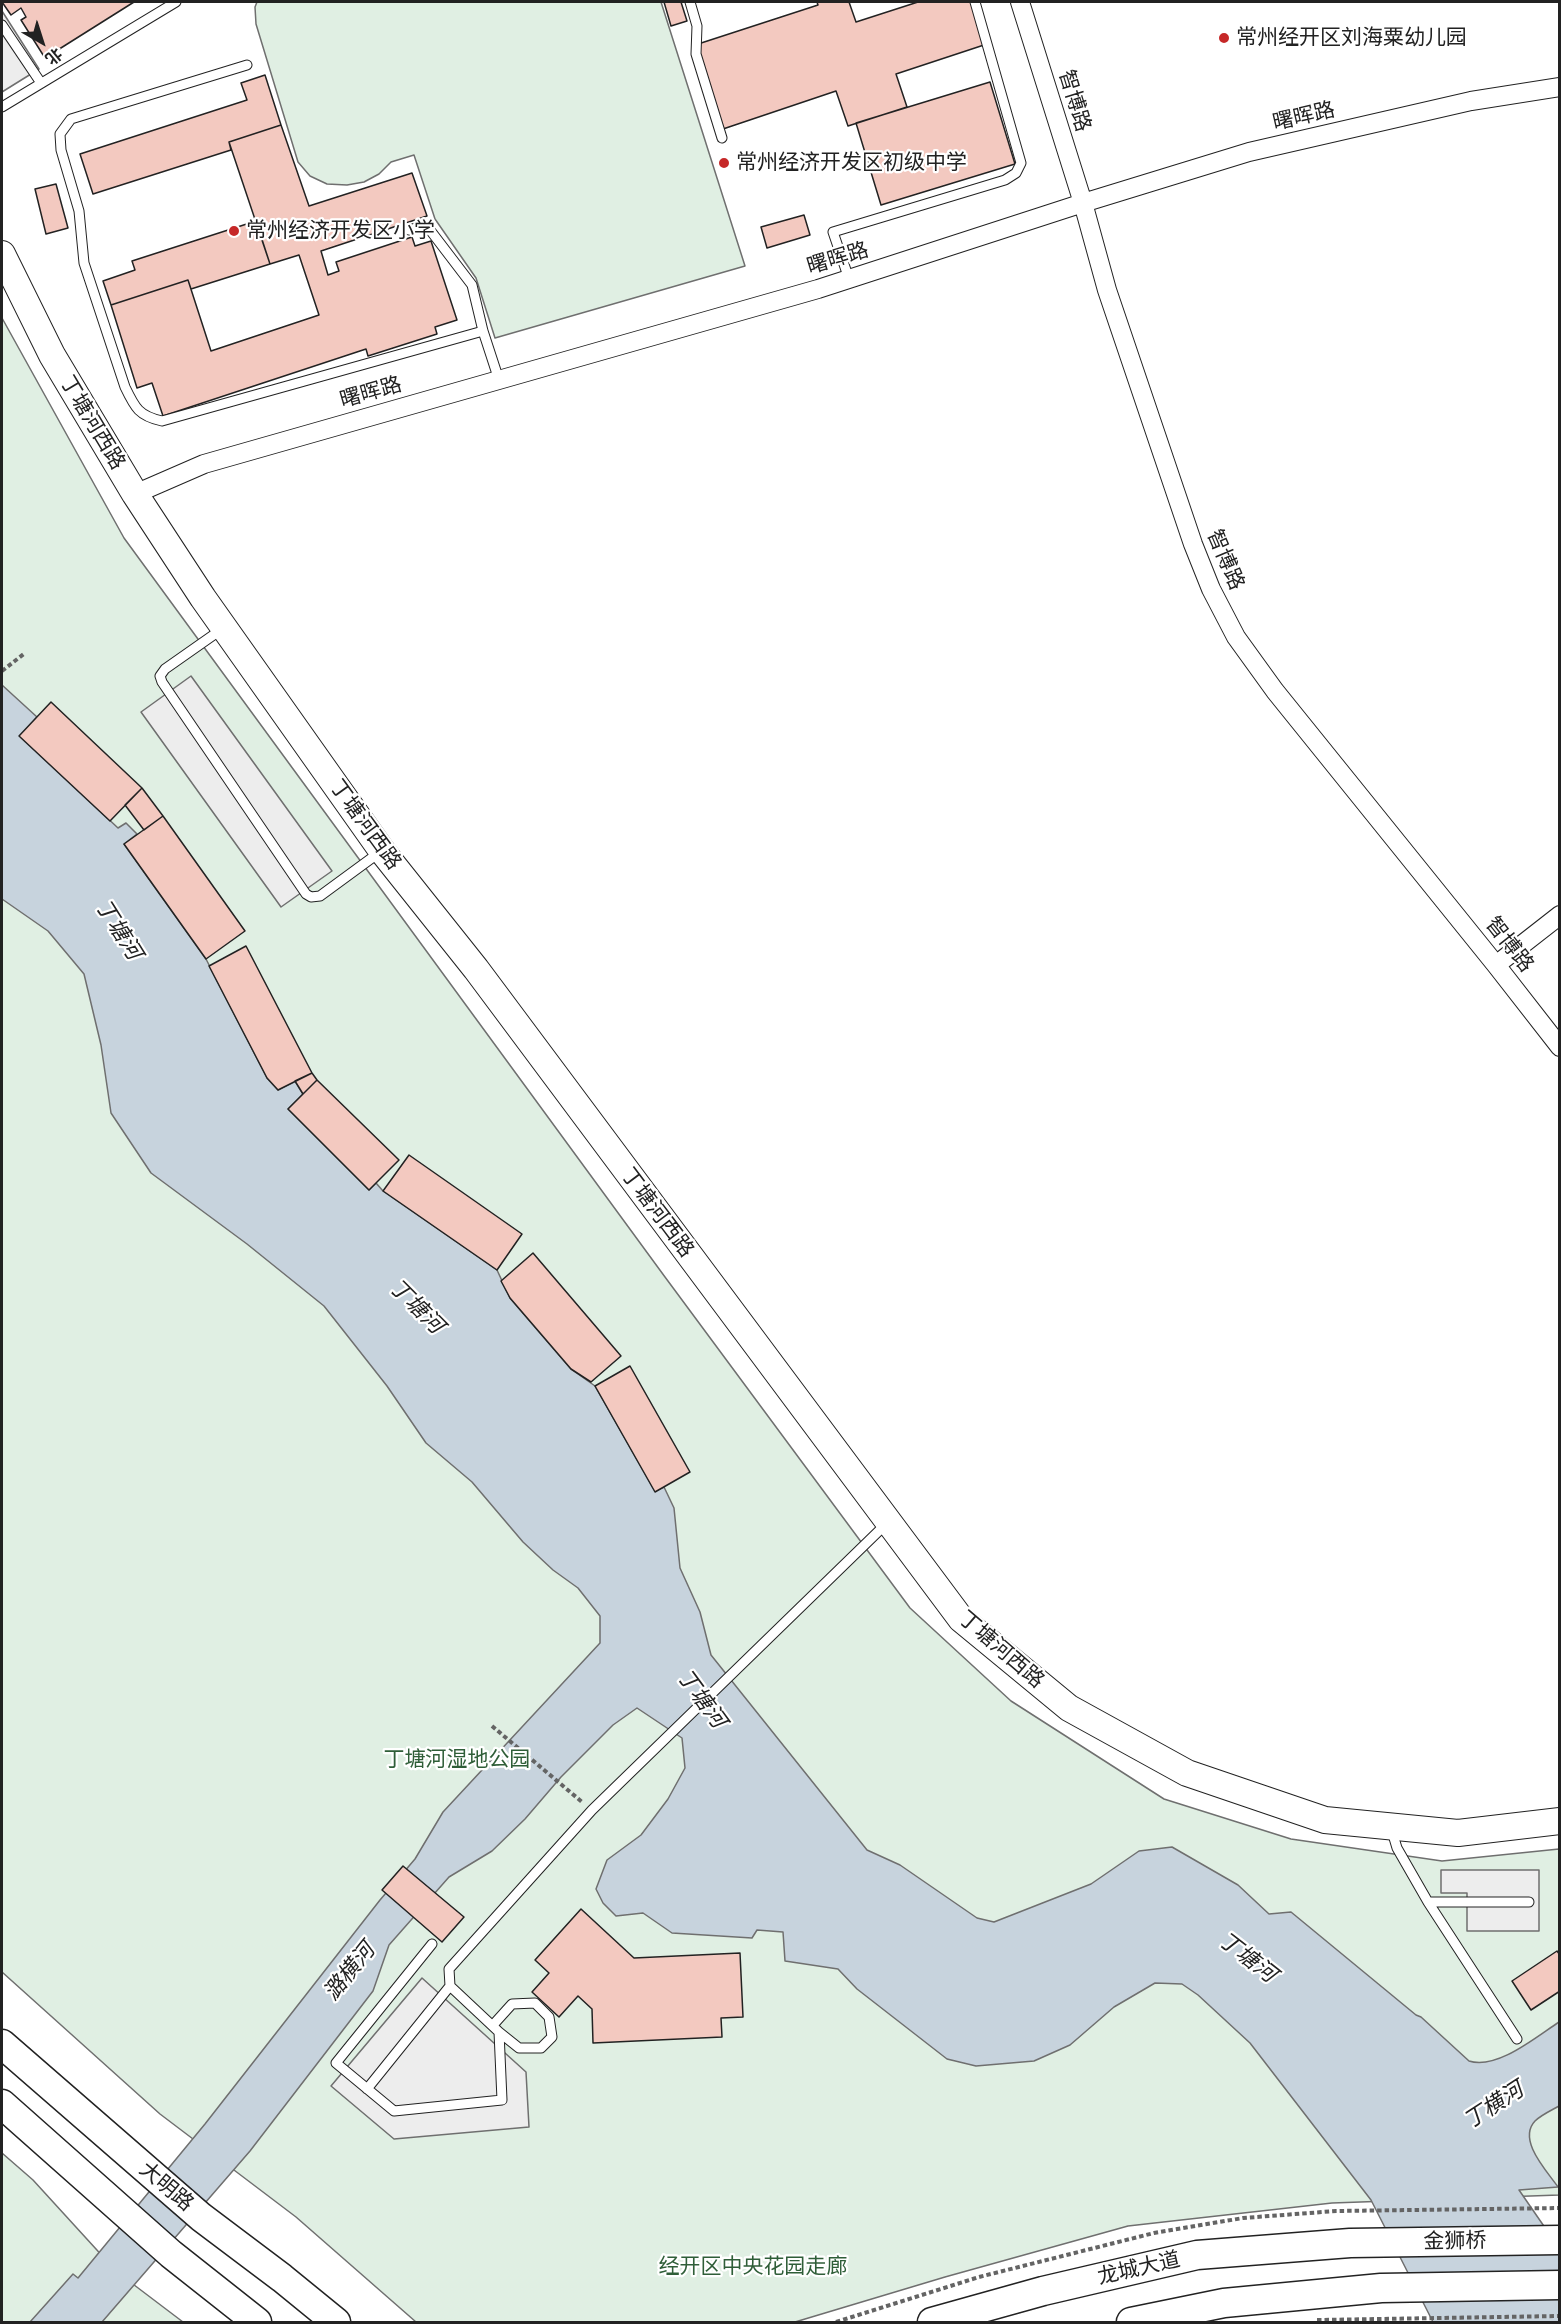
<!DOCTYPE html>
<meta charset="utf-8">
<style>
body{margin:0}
#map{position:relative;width:1561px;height:2324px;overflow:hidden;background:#fff;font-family:Helvetica,"Noto Sans SC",sans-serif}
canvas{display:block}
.frame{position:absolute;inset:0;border:3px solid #222;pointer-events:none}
.north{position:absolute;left:12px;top:12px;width:60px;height:60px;-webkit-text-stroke:4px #fff;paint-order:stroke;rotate:141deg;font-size:16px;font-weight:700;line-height:24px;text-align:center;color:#222}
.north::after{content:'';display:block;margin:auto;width:21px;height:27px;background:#222;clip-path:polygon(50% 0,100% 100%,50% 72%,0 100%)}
</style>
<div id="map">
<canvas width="1561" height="2324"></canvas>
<div class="frame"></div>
<div class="north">北</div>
</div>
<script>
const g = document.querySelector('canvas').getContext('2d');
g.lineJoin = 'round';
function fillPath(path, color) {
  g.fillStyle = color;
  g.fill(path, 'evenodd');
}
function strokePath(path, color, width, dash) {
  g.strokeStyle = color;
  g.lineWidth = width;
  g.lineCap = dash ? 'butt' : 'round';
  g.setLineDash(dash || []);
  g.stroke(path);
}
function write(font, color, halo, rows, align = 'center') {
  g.font = font + ' Helvetica,"Noto Sans SC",sans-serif';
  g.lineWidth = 4.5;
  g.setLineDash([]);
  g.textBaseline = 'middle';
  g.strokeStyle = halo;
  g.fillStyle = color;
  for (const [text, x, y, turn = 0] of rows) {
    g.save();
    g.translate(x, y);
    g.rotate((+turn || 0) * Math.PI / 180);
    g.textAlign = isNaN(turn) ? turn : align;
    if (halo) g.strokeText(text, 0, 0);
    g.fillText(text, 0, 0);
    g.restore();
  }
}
const green = new Path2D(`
 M257 2H661L745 266 495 338 476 278 435 219 414 155 391 162 379 174 364 182 347 185 327 184 310 176 298 162 256 24 255 7Z
 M2 318 124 538 665 1277 910 1608 1011 1701 1164 1799 1291 1839 1442 1861 1559 1849V2195L1332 2203 1128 2226 945 2277 795 2322H416L296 2217 160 2114 2 1972Z
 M2 2153 33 2180 117 2272 183 2322H2Z`);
fillPath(green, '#e0efe3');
strokePath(green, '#6f6f6f', 1.5);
const parking = new Path2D(`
 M2 11 39 69 2 92Z
 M191 676 332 871 281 907 141 712Z
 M1441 1870H1539V1931H1467V1893H1441Z
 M422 1978 526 2072 529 2127 394 2139 331 2086Z`);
fillPath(parking, '#ededed');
strokePath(parking, '#6f6f6f', 1.5);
const water = new Path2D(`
 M2 685 37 717 20 736 118 828 126 823 137 834 124 844 206 959 267 1078 278 1090 295 1081 303 1094 288 1109 369 1190 376 1183 383 1191 497 1270 510 1298 571 1369 595 1386 655 1491 664 1487 674 1508 680 1568 700 1612 711 1655 867 1850 900 1865 977 1918 994 1922 1091 1884 1139 1851 1172 1847 1238 1885 1269 1914 1291 1912 1416 2015 1421 2017 1469 2061C1497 2070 1536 2037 1559 2022V2106C1552 2110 1541 2115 1535 2121 1517 2140 1547 2171 1558 2187L1519 2190 1559 2248V2322H1433L1371 2200 1250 2043 1198 1995 1182 1984 1155 1983 1114 2007 1070 2045 1034 2061 976 2066 947 2059 857 1989 838 1969 785 1961 783 1932 757 1930 752 1938 672 1933 643 1913 616 1916 603 1903 596 1889 607 1860 641 1835 668 1799 685 1768 682 1738 637 1708 613 1725 561 1777 525 1819 492 1851 449 1877 389 1945 373 1991 250 2151 102 2322H30L73 2274 78 2278 205 2124 380 1900 415 1859 443 1812 600 1643V1616L578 1588 553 1570 523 1542 472 1482 426 1443 387 1386 324 1306 247 1244 151 1173 111 1113 101 1045 84 974 48 931 2 899Z`);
fillPath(water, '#c7d3dd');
strokePath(water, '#6f6f6f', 1.5);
const building = new Path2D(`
 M2 2H134L45 58 21 20 26 17 21 8 11 15Z
 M664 2H681L687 21 671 26Z
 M817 2H849L856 22 918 2H976L990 43 896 74 907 107 848 126 836 91 723 129 695 45 818 5Z
 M265 75 281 125 229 142 231 150 93 194 80 154 247 100 241 83Z
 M990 82 1015 164 881 205 856 123Z
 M281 125 309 206 412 173 427 216 321 251 328 275 339 271 336 262 412 237 415 246 431 241 457 320 435 327 437 334 368 356 366 349 163 416 152 383 137 388 111 305 188 280 211 351 319 315 299 255 270 264 229 142Z
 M56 184 68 228 46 234 35 189Z
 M804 215 810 235 767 248 761 227Z
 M256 221 270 264 191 289 188 280 111 305 103 281 135 270 132 261Z
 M51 702 142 788 110 821 19 736Z
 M142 788 163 816 144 830 125 805Z
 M163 816 245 931 206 959 124 844Z
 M246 946 312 1073 278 1090 267 1078 209 966Z
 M312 1073 317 1080 303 1094 295 1081Z
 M317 1080 399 1160 369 1190 288 1109Z
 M409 1155 522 1234 497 1270 383 1191Z
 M533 1253 621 1356 591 1382 571 1369 510 1298 501 1281Z
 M630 1366 690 1472 655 1492 595 1386Z
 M403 1866 464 1917 442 1942 382 1890Z
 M581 1909 634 1958 740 1953 743 2017 721 2018 722 2037 593 2043 592 2009 578 1996 559 2017 532 1992 549 1973 535 1960Z
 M1557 1951 1560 1955V1991L1531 2010 1512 1981Z`);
fillPath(building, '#f3c9c0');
strokePath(building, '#222', 1.5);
const lane = new Path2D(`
 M690 2 697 26 696 54 722 138
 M2 25 41 83
 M247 65 71 119 60 134 61 150 79 211 84 263 125 387C135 408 139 416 162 421L483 331
 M2 107 176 2
 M409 230 419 227 430 230 472 285 483 331 499 380
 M849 279 833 232 1005 180 1016 173 1021 163 975 2
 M222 629 165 669 160 676 162 682 306 894 311 897 320 896 380 852
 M1391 1828 1397 1848 1428 1902 1517 2039
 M1428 1902H1529
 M432 1944 336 2063 394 2111 502 2100 499 2032 450 1986
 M493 2025 512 2004 535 2003 549 2017 552 2037 541 2048H519L499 2032
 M367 2089 450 1986 449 1969 592 1810 886 1524`);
const street = new Path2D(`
 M1020 2 1083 203 1107 290 1193 544 1211 589 1236 637 1275 691 1496 965 1560 1047
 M135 494 204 464 818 289 1083 203 1249 152 1471 101 1560 87
 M1496 965 1560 915`);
const secondary = new Path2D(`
 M2 254 52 355 135 494 203 598 382 851 476 969 961 1619 1069 1708 1187 1773 1325 1820 1458 1833 1560 1821`);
const primary = new Path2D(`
 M2 2044 201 2217 282 2278 336 2322
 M2 2104 171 2254 257 2322
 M932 2322 1043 2291 1197 2255 1350 2243 1560 2240
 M1131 2322 1224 2303 1381 2288 1560 2285`);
strokePath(lane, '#222', 11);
strokePath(street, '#222', 20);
strokePath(secondary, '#222', 28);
strokePath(primary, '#222', 31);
strokePath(new Path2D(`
 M2 671 25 653
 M492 1726 582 1802
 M1317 2320 1560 2316
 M836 2322 979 2277 1154 2233 1243 2218 1336 2211 1560 2208`), '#646464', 4, [4.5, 3]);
strokePath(lane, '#fff', 9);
strokePath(street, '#fff', 18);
strokePath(secondary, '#fff', 26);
strokePath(primary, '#fff', 28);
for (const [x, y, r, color] of [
 [1224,38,6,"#c62828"],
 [724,163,6,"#c62828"],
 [234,231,6,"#c62828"]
]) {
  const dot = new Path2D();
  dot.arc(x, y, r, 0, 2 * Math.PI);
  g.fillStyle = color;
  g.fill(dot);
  strokePath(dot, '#fff', 2);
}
write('21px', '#222', '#fff', [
 ["常州经开区刘海粟幼儿园",1236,38],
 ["常州经济开发区初级中学",736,163],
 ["常州经济开发区小学",246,231]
], 'left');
write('21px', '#222', '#fff', [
 ["智博路",1074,101,73],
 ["曙晖路",1304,117,-13],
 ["曙晖路",838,259,-17],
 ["曙晖路",371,393,-16],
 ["丁塘河西路",92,423,59],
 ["智博路",1225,560,67],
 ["丁塘河西路",365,825,54],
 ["智博路",1509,945,52],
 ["丁塘河西路",657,1213,53],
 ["丁塘河西路",1001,1650,41],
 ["大明路",166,2187,40],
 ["金狮桥",1455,2242,-1],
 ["龙城大道",1139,2269,-13]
]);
write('21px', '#2f5e38', '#fff', [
 ["丁塘河湿地公园",457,1760],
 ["经开区中央花园走廊",753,2267]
]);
write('italic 22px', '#222', '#fff', [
 ["丁塘河",118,930,58],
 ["丁塘河",416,1307,45],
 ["丁塘河",701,1699,54],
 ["丁塘河",1247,1958,38],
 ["潞横河",350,1972,-51],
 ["丁横河",1494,2106,-33]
]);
</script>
